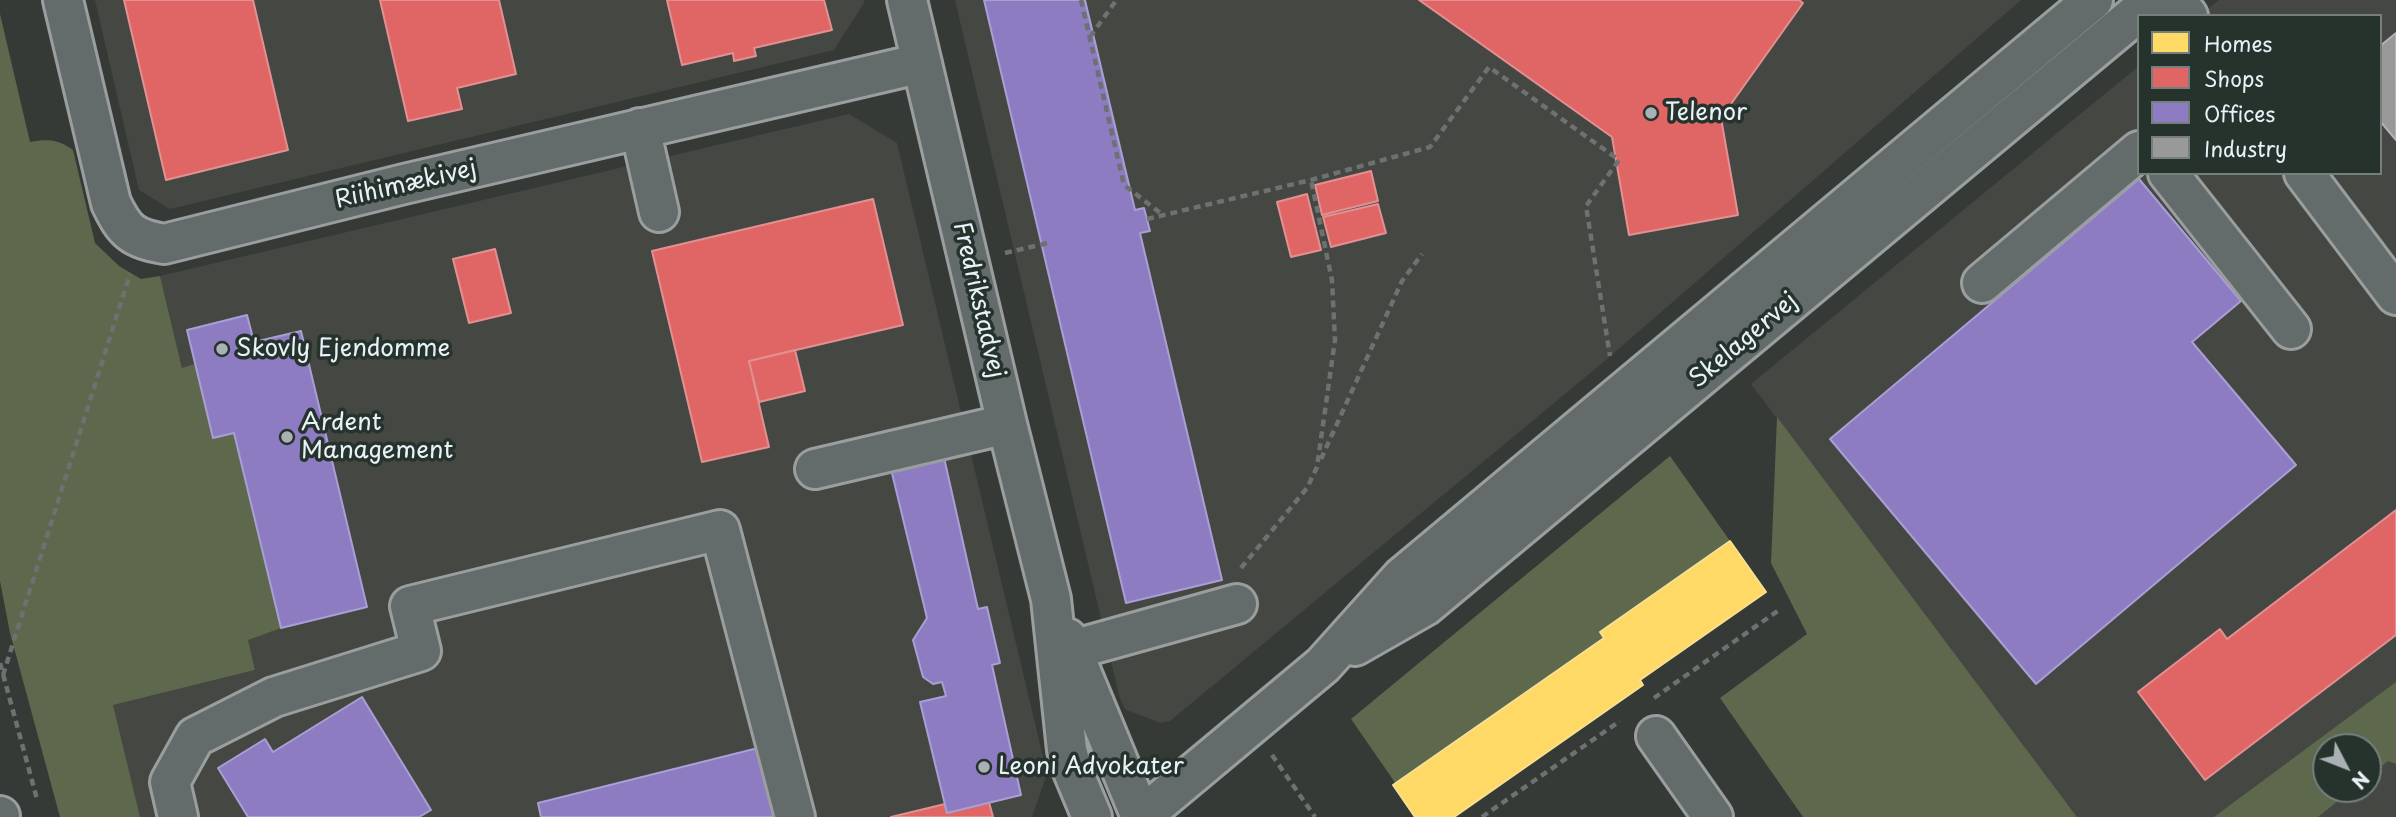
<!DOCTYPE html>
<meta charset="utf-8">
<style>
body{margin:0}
#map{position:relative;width:2396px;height:817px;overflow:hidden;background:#363a37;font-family:"Playpen Sans",sans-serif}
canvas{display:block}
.legend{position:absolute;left:2137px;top:14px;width:245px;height:161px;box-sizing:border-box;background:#26332d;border:2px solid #747f7e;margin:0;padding:9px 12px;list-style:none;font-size:21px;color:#e8f1f8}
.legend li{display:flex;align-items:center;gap:14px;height:35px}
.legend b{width:35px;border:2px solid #747f7e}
.north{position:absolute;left:2312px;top:733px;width:70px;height:70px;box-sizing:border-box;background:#26332d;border:2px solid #747f7e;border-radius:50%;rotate:132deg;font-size:19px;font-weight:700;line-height:28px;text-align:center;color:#e8f1f8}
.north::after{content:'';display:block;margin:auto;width:24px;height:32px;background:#aab1b4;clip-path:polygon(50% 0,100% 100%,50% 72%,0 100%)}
</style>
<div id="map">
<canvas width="2396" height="817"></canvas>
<ul class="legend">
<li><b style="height:19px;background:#ffd966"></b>Homes</li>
<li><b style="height:19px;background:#e06666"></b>Shops</li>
<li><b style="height:19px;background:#8e7cc3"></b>Offices</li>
<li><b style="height:19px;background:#999"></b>Industry</li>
</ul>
<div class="north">N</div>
</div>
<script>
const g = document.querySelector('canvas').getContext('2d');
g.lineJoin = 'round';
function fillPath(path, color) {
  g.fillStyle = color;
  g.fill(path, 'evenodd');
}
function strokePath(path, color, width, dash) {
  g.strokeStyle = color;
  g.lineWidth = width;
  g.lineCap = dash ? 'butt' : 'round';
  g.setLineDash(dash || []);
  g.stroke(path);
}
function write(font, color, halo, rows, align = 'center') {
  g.font = font + ' "Playpen Sans",sans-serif';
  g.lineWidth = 7;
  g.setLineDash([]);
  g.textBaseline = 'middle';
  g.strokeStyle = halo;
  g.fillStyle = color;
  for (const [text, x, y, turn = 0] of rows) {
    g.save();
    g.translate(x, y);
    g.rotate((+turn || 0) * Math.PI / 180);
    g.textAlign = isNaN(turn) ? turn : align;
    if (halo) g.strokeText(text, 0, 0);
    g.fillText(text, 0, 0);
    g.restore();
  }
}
fillPath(new Path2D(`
 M95 0H864V3L834 50 170 209 139 190Z
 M955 0H2021L1600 365 1170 721 1161 723 1126 710 1120 699Z
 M2219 0H2396V817H2077L1751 384 2139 66V173H2380V16H2199ZM2326 747H2368V789H2326Z
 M849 114 897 143 1047 774 1032 817H80L62 717 255 670 160 276Z`), '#454743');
fillPath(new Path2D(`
 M0 14 30 142C48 139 58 139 73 150L95 243 119 266 141 279 160 276 182 368 195 364 213 438 234 433 281 628 248 640 255 670 113 705 140 817H60L10 633 0 581Z
 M1777 417 2077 817H1803L1720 698 1807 634 1771 563Z
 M1670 456 1730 541 1604 638 1396 784 1351 719Z
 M2396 682V764L2388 761 2368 777V747H2326V789H2353L2318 817H2214Z`), '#5d684d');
const homes = new Path2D(`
 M1730 541 1766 592 1640 680 1643 685 1454 817H1415L1393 785 1604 638 1600 632Z`);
fillPath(homes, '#ffd966');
strokePath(homes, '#f8e092', 2);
const shops = new Path2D(`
 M124 0H253L288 150 166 180Z
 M380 0H499L516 74 457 88 462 109 408 121Z
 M667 0H824L832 30 754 48 756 56 734 61 733 53 682 65Z
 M1419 0H1799L1803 3 1721 118 1738 215 1629 235 1612 137Z
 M1371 171 1378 201 1322 215 1315 185Z
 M1307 194 1321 250 1291 257 1277 202Z
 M873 199 903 325 749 361 769 447 702 462 652 251Z
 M1378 204 1386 233 1331 247 1323 217Z
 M495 249 511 313 469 323 453 259Z
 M795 350 805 391 759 402 749 361Z
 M2396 510V635L2205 780 2138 692 2220 629 2227 639Z
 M989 802 993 817H891L945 804 947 813Z`);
fillPath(shops, '#e06666');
strokePath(shops, '#e29092', 2);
const offices = new Path2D(`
 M984 0H1085L1135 210 1144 208 1150 231 1140 233 1222 580 1126 603Z
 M2139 179 2241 301 2192 342 2296 465 2036 684 1830 439Z
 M247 315 254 342 301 331 367 607 281 628 234 433 213 438 187 330Z
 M943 453 978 609 987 607 1000 663 992 665 1021 795 947 813 920 702 946 696 942 682 933 684 923 677 913 640 927 618 890 465Z
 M362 697 431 810 419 817H248L218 768 265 739 273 752Z
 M762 747 779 817H541L538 803Z`);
fillPath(offices, '#8e7cc3');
strokePath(offices, '#a99fd3', 2);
const industry = new Path2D(`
 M2396 33V140L2380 121V46Z`);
fillPath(industry, '#999');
strokePath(industry, '#b1b3b6', 2);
const minor = new Path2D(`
 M63 0 111 203C125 232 132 238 164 244L404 184 922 63
 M907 0 1007 424 1051 599 1067 750 1072 769 1092 817
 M2176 0 2188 16
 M640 128 659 212
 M2168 173 2291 329
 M2304 173 2396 295
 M1982 283 2139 151
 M815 469 1007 424
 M1067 638 1141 817
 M1355 646 1425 606 2153 0
 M1072 650 1237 604
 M1656 736 1713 817
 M178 817 170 782 195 737 274 697 421 651 410 606 720 530 795 817
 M1141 817 1323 665 1402 577 2093 0`);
const major = new Path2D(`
 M0 816V817`);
strokePath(minor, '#9b9e9e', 44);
strokePath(major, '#9b9e9e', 44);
strokePath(new Path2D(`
 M1081 0 1124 185 1163 215
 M1090 37 1115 2
 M1147 219 1311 180 1430 147 1489 67 1619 160 1586 206 1610 356
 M1005 253 1048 243
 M1321 459 1402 281 1422 254
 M1241 568 1307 488 1317 467 1335 340 1332 280 1311 180
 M0 663 37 799
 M3 675 130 274
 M1654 698 1779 610
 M1272 755 1315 817
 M1482 817 1620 721`), '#6e7171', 4.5, [7, 5]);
strokePath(minor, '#646b6b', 38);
strokePath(major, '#646b6b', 38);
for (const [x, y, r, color] of [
 [1651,113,7,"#aab1b4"],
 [222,349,7,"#aab1b4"],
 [287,437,7,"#aab1b4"],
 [984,767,7,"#aab1b4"]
]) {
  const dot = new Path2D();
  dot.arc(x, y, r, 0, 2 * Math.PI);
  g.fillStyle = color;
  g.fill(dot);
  strokePath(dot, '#26332d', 2.5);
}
write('24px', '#e8f1f8', '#26332d', [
 ["Telenor",1665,113],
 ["Skovly Ejendomme",236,349],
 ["Ardent",301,423],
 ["Management",301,451],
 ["Leoni Advokater",998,767]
], 'left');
write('24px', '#e8f1f8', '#26332d', [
 ["Riihimækivej",406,185,-13],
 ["Fredrikstadvej",978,300,77],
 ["Skelagervej",1744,341,-40]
]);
</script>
